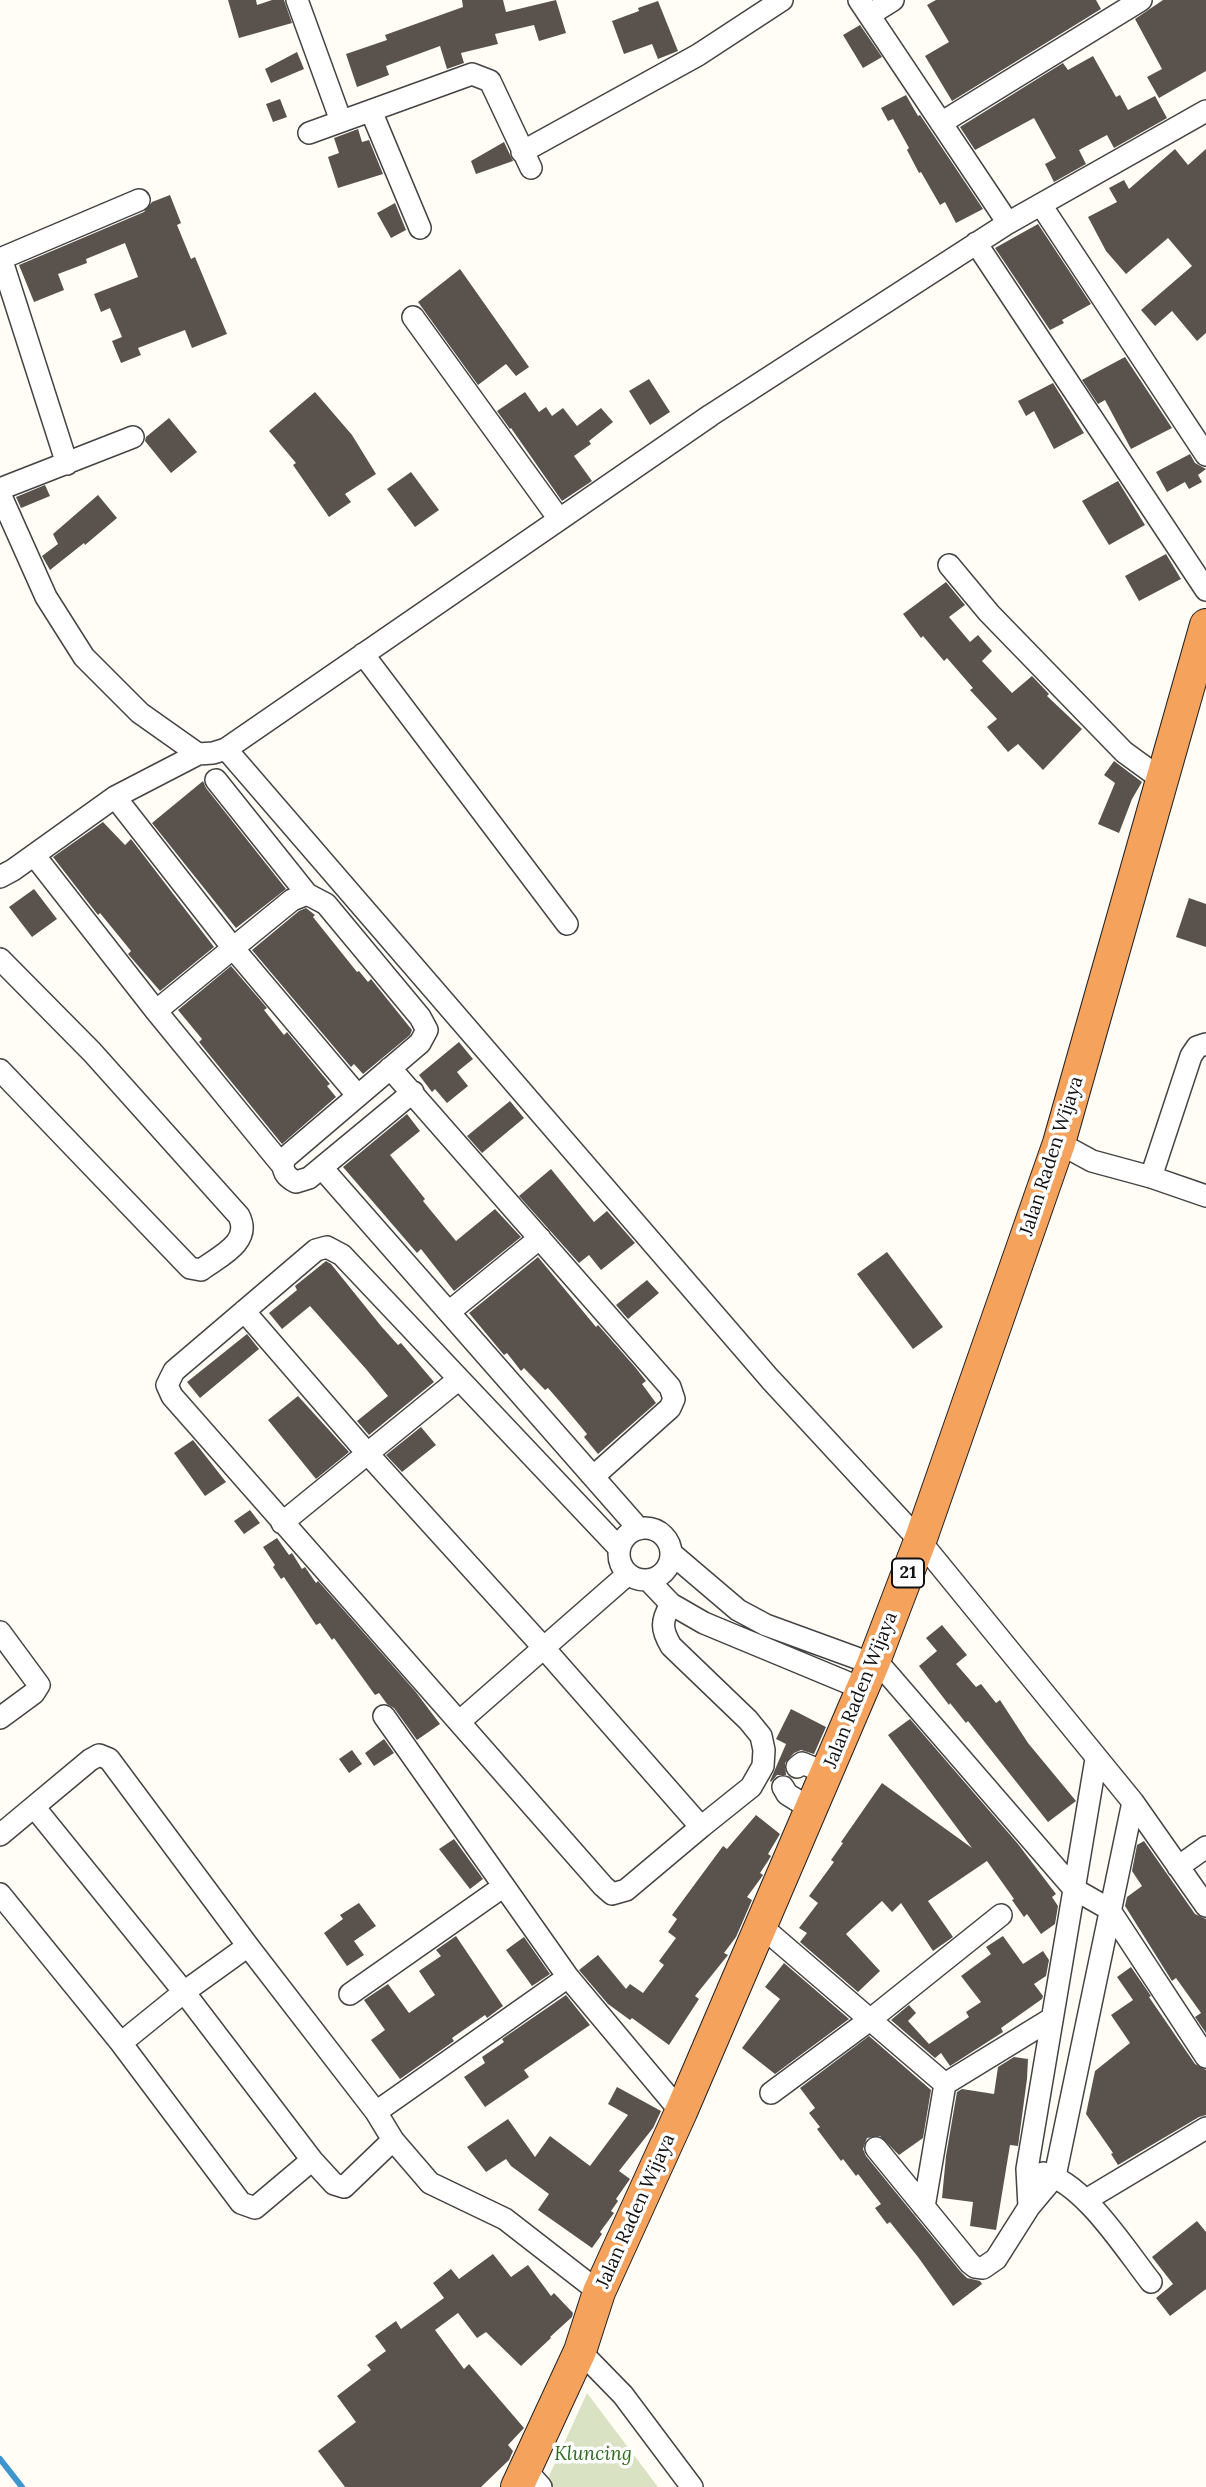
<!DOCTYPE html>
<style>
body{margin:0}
canvas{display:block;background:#fffdf5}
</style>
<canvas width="1206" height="2487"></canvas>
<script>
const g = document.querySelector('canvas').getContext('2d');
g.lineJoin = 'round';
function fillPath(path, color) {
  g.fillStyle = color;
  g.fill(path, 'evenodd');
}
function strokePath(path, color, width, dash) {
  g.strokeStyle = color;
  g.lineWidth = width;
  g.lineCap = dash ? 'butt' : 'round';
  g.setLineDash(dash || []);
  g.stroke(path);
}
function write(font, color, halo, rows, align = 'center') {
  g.font = font + ' Lora,serif';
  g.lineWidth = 7;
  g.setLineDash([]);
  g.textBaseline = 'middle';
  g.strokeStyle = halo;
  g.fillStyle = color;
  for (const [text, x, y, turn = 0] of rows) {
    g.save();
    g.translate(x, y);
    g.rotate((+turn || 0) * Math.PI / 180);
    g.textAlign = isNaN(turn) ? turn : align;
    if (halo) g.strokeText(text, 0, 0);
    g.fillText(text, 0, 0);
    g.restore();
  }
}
fillPath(new Path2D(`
 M587 2393 658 2487H544Z`), '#d9e3c4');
strokePath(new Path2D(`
 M0 2459 22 2487`), '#3f96cf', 6);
fillPath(new Path2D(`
 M228 0H256L257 5 272 0H284L292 23 239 38Z
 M462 0H503L506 12 556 0 566 33 539 41 534 25 495 34 498 44 461 53 464 63 447 69 440 46 386 66 389 75 357 87 346 54 387 40 385 35 463 7Z
 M936 0H1096L1101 9 952 101 925 56 949 42 927 5Z
 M1163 0H1206V71L1159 98 1147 77 1162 69 1135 19Z
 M658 1 678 51 658 59 652 44 624 54 612 21 639 11 638 8Z
 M860 25 882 57 863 68 843 35Z
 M297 52 304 69 271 83 265 69Z
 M1093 56 1116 97 1120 95 1128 110 1155 96 1167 118 1114 148 1107 135 1079 150 1086 164 1054 182 1045 164 1056 158 1034 118 975 150 960 127 1063 63 1068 70Z
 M906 95 918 116 920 115 983 209 956 223 945 202 940 205 921 172 919 173 907 150 909 148 893 119 888 121 881 108Z
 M280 99 287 117 273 122 266 104Z
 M358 129 362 142 369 140 383 174 338 188 328 157 339 153 334 138Z
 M504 142 513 161 476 174 471 161Z
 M1175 149 1188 165 1206 149V333L1197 341 1172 311 1155 326 1141 310 1192 266 1168 238 1126 274 1106 251 1088 217 1117 202 1109 188 1124 180 1129 189Z
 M170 195 181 223 177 225 191 259 195 257 227 334 192 348 185 330 138 348 141 355 121 363 112 341 122 337 110 308 101 312 94 294 138 277 125 243 86 259 87 263 58 274 64 290 34 302 19 265 144 212 152 202Z
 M395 203 406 230 391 238 377 213Z
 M1038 224 1091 304 1062 320 1064 323 1050 330 995 248Z
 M460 269 529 367 516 376 506 364 478 385 418 302Z
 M1125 357 1172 428 1131 449 1105 400 1098 404 1082 380Z
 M649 379 670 412 650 425 629 391Z
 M1053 383 1084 433 1054 449 1034 411 1026 416 1018 401Z
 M315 392 352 435 376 474 345 494 351 502 329 517 293 465 296 463 269 431Z
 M525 392 539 412 546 407 552 416 563 408 577 426 601 408 613 422 589 441 591 444 574 456 592 481 562 501 511 428 510 429 497 411Z
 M169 418 197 452 171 473 145 441 146 437Z
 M1190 454 1195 463 1206 469 1198 475 1202 482 1189 489 1185 482 1167 492 1156 472Z
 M411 472 439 510 415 527 387 489Z
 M1118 481 1145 525 1109 545 1082 501Z
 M45 485 50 496 21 508 16 497Z
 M98 495 117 518 85 545 84 543 50 570 42 556 58 544 53 534Z
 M1166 554 1181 579 1139 601 1125 576Z
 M946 582 965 605 949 617 970 642 978 635 992 651 982 661 1012 693 1032 676 1049 694 1047 696 1082 729 1043 770 1018 744 1008 752 987 727 997 719 970 690 973 688 947 658 944 661 923 636 921 638 903 614Z
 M1114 761 1142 782 1132 799 1119 833 1098 824 1115 783 1104 775Z
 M203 781 206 788 286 889 236 928 152 823Z
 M103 822 125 845 131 839 214 947 160 991 128 954 131 951 100 913 98 915 53 857Z
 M34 889 57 919 32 937 9 907Z
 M1189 898 1206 904V947L1176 937Z
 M306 908 315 915 313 917 357 972 359 971 368 982 371 979 412 1030 410 1035 363 1074 354 1064 351 1067 252 950 299 911Z
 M231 966 267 1008 264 1010 284 1035 287 1032 330 1084 327 1086 336 1097 282 1144 199 1042 202 1039 178 1010Z
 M459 1042 473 1059 457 1072 468 1086 447 1103 435 1089 432 1092 419 1075Z
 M510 1101 524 1118 482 1153 467 1136Z
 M407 1114 420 1131 390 1155 425 1199 423 1201 456 1241 495 1209 521 1237 454 1291 421 1249 417 1253 343 1167Z
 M551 1169 594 1222 607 1211 635 1243 601 1270 589 1255 579 1263 519 1196Z
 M887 1252 943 1327 913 1349 857 1274Z
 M538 1257 596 1327 598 1325 635 1367 646 1381 642 1384 656 1403 598 1454 584 1437 587 1434 561 1403 548 1388 545 1390 524 1368 521 1371 507 1353 504 1355 469 1313Z
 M326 1261 331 1264 381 1326 398 1345 401 1343 434 1382 369 1435 357 1421 388 1396 366 1369 310 1306 282 1329 269 1313 297 1290 295 1286Z
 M647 1280 659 1293 628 1319 616 1305Z
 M247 1334 259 1349 200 1398 187 1382Z
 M298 1396 349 1452 316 1479 268 1420Z
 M421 1427 436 1445 402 1472 386 1455Z
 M193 1440 226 1482 205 1496 174 1453Z
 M250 1510 260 1523 244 1534 234 1521Z
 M277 1538 289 1555 292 1553 302 1569 305 1567 316 1583 318 1581 415 1691 440 1724 417 1740 394 1708 387 1704 379 1693 375 1695 334 1638 332 1640 320 1623 316 1625 284 1577 281 1579 273 1567 275 1565 263 1547Z
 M942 1625 967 1655 956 1664 976 1687 981 1684 996 1703 1000 1700 1028 1743 1076 1801 1048 1822 968 1721 966 1723 950 1703 949 1705 919 1666 937 1651 926 1638Z
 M791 1709 826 1727 814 1754 801 1750 794 1753 785 1763 786 1775H777L771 1782 770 1781 786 1744 776 1739Z
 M910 1719 1018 1844 1056 1894 1052 1897 1058 1906 1055 1924 1041 1934 1027 1914 1024 1917 1012 1900 1014 1899 987 1861 928 1901 953 1937 933 1951 901 1903 892 1912 882 1901 846 1934 880 1971 858 1992 800 1942 807 1933 799 1928 818 1903 809 1896 834 1862 831 1860 843 1843 841 1842 882 1783 972 1848 888 1735Z
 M384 1739 394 1753 374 1766 365 1753Z
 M352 1750 362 1764 349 1773 339 1759Z
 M756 1815 780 1834 768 1854 771 1856 768 1861 760 1873 763 1875 761 1878 747 1897 752 1900 736 1937 724 1953 728 1955 695 1996 699 1999 669 2045 632 2018 630 2020 608 2004 579 1970 598 1955 626 1989 630 1984 643 1993 664 1965 659 1961 676 1938 668 1932 677 1919 672 1915 723 1846 727 1849Z
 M454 1839 483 1879 470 1889 439 1849Z
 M1144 1841 1195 1914 1206 1919V2033L1195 2017 1201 2013 1176 1978 1172 1981 1125 1906 1127 1897 1142 1886 1132 1871 1137 1845Z
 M359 1903 376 1926 354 1941 364 1955 347 1966 324 1933 343 1919 340 1915Z
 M456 1936 503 2006 487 2018 485 2015 452 2038 454 2041 400 2079 371 2040 385 2030 364 2000 388 1984 409 2013 435 1995 419 1971 441 1956 436 1950Z
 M1003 1936 1023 1964 1043 1951 1049 1960 1046 1976 1034 1984 1043 1996 1042 1999 1001 2028 1003 2032 950 2066 941 2053 935 2058 891 2020 909 2005 916 2013 908 2021 929 2044 969 2017 966 2012 981 2002 961 1976 991 1954 986 1947Z
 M524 1937 550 1974 532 1986 506 1950Z
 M784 1963 849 2019 775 2074 742 2048 780 1999 765 1987Z
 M1131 1967 1151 1996 1149 1997 1195 2064 1206 2070V2115L1199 2117 1118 2165 1111 2154 1113 2153 1086 2114 1095 2071 1130 2043 1111 2015 1133 2000 1117 1977Z
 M566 1995 590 2025 524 2070 529 2077 485 2107 464 2077 485 2063 482 2057 504 2042 502 2039Z
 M869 2036 931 2090 923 2138 899 2155 880 2136 867 2138 863 2149 866 2156 960 2271 967 2278 980 2281 982 2284 953 2306 918 2257 890 2222 887 2224 875 2208 881 2204 858 2174 856 2176 843 2159 841 2161 817 2129 820 2127 809 2113 815 2108 800 2088Z
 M1014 2057 1028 2059 1027 2079 1018 2146 1010 2145 996 2230 970 2226 973 2202 942 2198 946 2156 957 2092 962 2089 994 2094 998 2067Z
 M617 2087 661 2111 653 2128 619 2171 630 2179 616 2199 618 2201 611 2211 614 2213 600 2232 602 2234 592 2248 538 2210 549 2194 511 2166 506 2159 486 2172 467 2147 508 2119 535 2157 550 2136 590 2166 628 2115 608 2104Z
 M1197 2221 1206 2232V2289L1170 2316 1156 2298 1173 2284 1152 2257Z
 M493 2254 511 2277 528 2265 551 2296 554 2293 573 2313 572 2317 550 2337 551 2338 521 2366 486 2332 477 2338 458 2313 435 2330 464 2369 469 2364 524 2428 508 2445 513 2451 509 2460 481 2487H345L318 2451 356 2422 337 2396 371 2370 367 2365 386 2351 375 2336 396 2321 401 2329 444 2298 433 2283 451 2269 459 2279Z`), '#5a524d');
const minor = new Path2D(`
 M297 0 341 121
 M859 0 1008 223
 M869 15 893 0
 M371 111 420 228
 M941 123 1141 0
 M309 133 472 74 490 81 531 168
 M522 152 698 55 782 0
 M1041 205 1206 455
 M976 243 1206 590
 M1 258 67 464
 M0 259 139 200
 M413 317 559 519
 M0 489 133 437
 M0 494 46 597 84 657 140 713 198 754
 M949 565 989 613 1124 752 1161 779
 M363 654 567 924
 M226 749 770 1379 920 1541 1133 1802 1206 1906
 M216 780 307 894 326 904 420 1017 427 1030 420 1043 285 1158C280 1170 286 1177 296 1182L309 1178 413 1092
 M115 797 233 948 358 1096
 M34 855 156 1011 282 1165
 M0 877 13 870 115 797 198 754 213 753 226 749 711 415 1008 223 1206 111
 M0 959 92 1052 239 1216C252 1242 220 1256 201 1270L190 1268 0 1070
 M156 1011 292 900 307 894
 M390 1068 670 1387 674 1399 670 1408 594 1476
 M1059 1143 1092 1161 1151 1177 1206 1196
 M322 1168 639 1529
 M1151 1177 1191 1056 1197 1047 1206 1044
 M244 1311 367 1453 543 1647 701 1827 626 1890 612 1894 603 1886 459 1722
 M449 1312 540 1238
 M282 1523 459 1379
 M619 1554a26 26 0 1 1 52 0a26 26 0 1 1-52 0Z
 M619 1548 342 1255 327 1247 316 1250 174 1371 167 1385 172 1396 459 1722 628 1574
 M671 1553 738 1610 766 1625 873 1664
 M649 1581 671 1604 704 1623 863 1689
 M671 1604C661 1621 661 1629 671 1646L748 1720 761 1736 764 1750 763 1766 751 1787 701 1827
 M0 1632 39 1685 34 1693 0 1718
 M875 1659 1074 1889 1109 1909 1206 2057
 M384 1716 568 1977 681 2112
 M797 1767 802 1763 826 1773
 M783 1787 787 1794 811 1809
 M35 1808 184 1992 312 2160 334 2184 344 2187 393 2140
 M0 1835 90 1760 99 1755 109 1759 248 1946 376 2112 393 2140 430 2183 505 2219 599 2292
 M1178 1867 1206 1847
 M0 1894 121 2043 241 2203 255 2208 312 2160
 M761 1926 945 2084
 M350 1994 504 1886
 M121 2043 184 1992 248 1946
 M771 2093 871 2019 1001 1915
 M376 2112 568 1977
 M876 2148 970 2263 975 2267 983 2268 996 2259 1029 2207 1055 2176 1133 1802
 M1043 2173C1084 2183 1125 2249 1151 2282
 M1086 2200 1206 2128
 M924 2207 945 2084 1051 2019
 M1029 2207 1027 2169 1096 1759
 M580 2351 623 2395 692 2487
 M525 2469 541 2487`);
const highway = new Path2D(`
 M517 2487 580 2351 599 2292 681 2112 873 1664 920 1541 1059 1143 1206 625`);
strokePath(minor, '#444', 24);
strokePath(highway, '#222', 34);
strokePath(minor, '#fff', 21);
strokePath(highway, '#f5a25d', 32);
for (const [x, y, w] of [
 [908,1573,32]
]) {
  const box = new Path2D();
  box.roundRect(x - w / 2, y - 14.5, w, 29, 5);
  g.fillStyle = '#fff';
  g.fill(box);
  strokePath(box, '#111', 2);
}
write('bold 18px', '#111', null, [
 ["21",908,1573]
]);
write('19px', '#111', '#fff', [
 ["Jalan Raden Wijaya",1052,1156,-72],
 ["Jalan Raden Wijaya",861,1690,-68],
 ["Jalan Raden Wijaya",636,2211,-66]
]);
write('italic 19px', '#2f6b1f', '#fff', [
 ["Kluncing",593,2455]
]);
</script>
